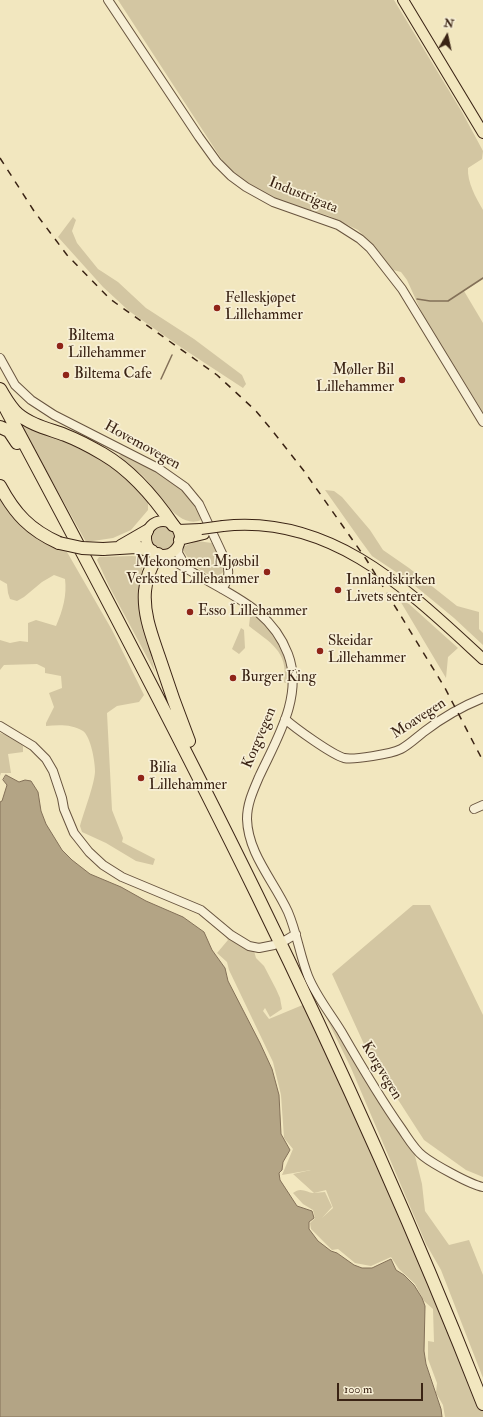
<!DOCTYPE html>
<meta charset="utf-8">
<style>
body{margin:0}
#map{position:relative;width:483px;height:1417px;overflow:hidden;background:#f2e7bf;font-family:"IM FELL Double Pica",serif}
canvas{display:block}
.north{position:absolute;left:427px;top:16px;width:40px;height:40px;-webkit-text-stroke:3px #f7efd5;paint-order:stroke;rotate:9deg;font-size:11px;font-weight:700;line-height:16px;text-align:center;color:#3a2314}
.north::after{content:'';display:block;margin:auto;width:14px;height:18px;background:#3a2314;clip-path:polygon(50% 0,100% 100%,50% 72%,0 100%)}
.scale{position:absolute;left:337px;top:1383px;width:86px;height:18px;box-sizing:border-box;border:2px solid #3a2314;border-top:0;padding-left:5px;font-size:12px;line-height:14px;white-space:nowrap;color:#3a2314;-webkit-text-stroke:3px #f7efd5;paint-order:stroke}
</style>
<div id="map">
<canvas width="483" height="1417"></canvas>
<div class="north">N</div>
<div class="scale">100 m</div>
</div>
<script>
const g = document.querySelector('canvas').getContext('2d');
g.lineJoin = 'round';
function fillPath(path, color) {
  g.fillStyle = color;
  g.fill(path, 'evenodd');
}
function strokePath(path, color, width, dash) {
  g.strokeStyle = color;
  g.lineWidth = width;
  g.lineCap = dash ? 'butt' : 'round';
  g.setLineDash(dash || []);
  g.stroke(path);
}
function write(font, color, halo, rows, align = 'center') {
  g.font = font + ' "IM FELL Double Pica",serif';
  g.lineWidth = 3.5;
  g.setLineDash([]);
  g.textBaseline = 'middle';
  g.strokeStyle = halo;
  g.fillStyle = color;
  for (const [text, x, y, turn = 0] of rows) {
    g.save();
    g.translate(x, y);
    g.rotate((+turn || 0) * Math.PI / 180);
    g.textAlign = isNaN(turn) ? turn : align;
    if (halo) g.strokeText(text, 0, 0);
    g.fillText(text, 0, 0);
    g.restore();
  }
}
fillPath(new Path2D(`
 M118 0H394L462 112 483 151 482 159 468 168C467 182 476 198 483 210V279L464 291 483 323V415L426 322 407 280 401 272 393 270 373 245 358 230 329 216 272 198 244 182 224 163Z
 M73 217 76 220 72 231 77 243 98 269 118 282 146 308 194 339 242 375 246 384 243 388 182 348 129 311 103 287 58 237Z
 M18 420 79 445 120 471 148 498V510L131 530 113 538 86 542Z
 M123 454C153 469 192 486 201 520 178 530 158 492 144 477 136 469 125 464 119 455Z
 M325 490 334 491 342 497 370 530 383 550 409 568 457 606 479 612V629L483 633V645L454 618 408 580 372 556 361 541Z
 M0 500 53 546 67 552 112 630 144 695 139 702 117 706 107 713 112 810 123 838 122 842 155 859 153 865 136 861 106 843 82 832 80 826C84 811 94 786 95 772 95 762 91 737 83 731 72 724 58 725 46 726V723L54 707 49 693 62 688 61 676 45 673V668L37 664 4 665 0 670V640L10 643 20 641 28 642V623L36 620 56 626C63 610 67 595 65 579L54 575 42 582 24 597 17 601 10 599 8 593 7 584 0 580Z
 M152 538a11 11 0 1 1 22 0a11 11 0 1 1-22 0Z
 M197 541 212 543 222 565 223 572 218 577C203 575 190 563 183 550L185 546Z
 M132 556 142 557 143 562 139 594 143 623 155 672 109 586 97 560 99 557Z
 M399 599 409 604 458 648 448 657 446 678Z
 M255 615 258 616 272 631 285 655 290 681 285 683 284 682C289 651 269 642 249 626L250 617Z
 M241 628 244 630 245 648 239 654 232 649Z
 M0 733 10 736 23 746V752L8 754 11 773H1L0 776Z
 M413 905H430L483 1015V1177L466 1170 424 1140 368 1053 332 974Z
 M228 930 252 944 256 958 264 966 276 989 280 998 282 1009 270 1017 265 1008 263 1011 269 1019 305 1004 419 1259 462 1366 469 1387 483 1401V1417H445L443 1405 436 1393 437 1383 428 1359V1341L434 1342 433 1309 424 1301 415 1284 399 1269 391 1257 371 1266 355 1263 338 1249 332 1250 311 1229 310 1223 315 1218 313 1210 303 1204 293 1193C301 1186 307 1193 315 1193 318 1193 321 1192 325 1192L332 1207 322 1218 333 1208 326 1190 314 1193 293 1174 311 1170 282 1175 293 1149 284 1138 281 1095 273 1062 229 970 227 962 217 953 228 940 224 934Z
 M326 1017 338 1032 414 1152 422 1184 425 1211 449 1245 469 1240 483 1275V1378L441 1270 426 1244 351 1068Z`), '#d3c6a2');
const water = new Path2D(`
 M6 775 19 782 25 780 31 781 38 792 41 811 46 824 62 850 72 860 90 874 121 887 146 901 183 917 204 932 212 950 225 968 228 981 260 1043 272 1069 279 1095 281 1134 290 1150 283 1162 282 1170 279 1173 280 1180 297 1206 312 1211 314 1218 309 1222V1229L318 1241 331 1251 337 1253 354 1265 362 1268H372L391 1259 396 1270 404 1275 414 1285 422 1298 425 1306 424 1351 426 1364 441 1409 442 1417H0V802L2 801 7 785 3 780Z`);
fillPath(water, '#b3a485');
strokePath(water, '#837058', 1);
strokePath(new Path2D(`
 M417 299 430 301H448L483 278
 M161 379 172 355`), '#837058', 1.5);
const minor = new Path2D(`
 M108 0 199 137 217 162 231 176 246 187 273 202 338 225 360 239 370 248 402 289 483 422
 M0 358 15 385 31 400 54 415 158 468 185 487 199 504 227 564C230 574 228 581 222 589
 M179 543 178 553 186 567
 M164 555C176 562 188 570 201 577 237 598 272 612 288 654 304 696 276 740 259 777 253 791 247 804 247 819 248 854 274 881 288 912 297 933 300 956 308 976 316 996 330 1013 341 1031 360 1064 379 1097 401 1128 408 1138 414 1149 423 1156 433 1164 471 1185 483 1187
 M285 719C295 728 331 754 344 758 354 760 391 754 401 749 409 745 417 737 425 731 442 718 463 706 483 698
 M0 726 33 746 46 759 53 771 62 798 64 809 74 833 89 852 103 865 122 877 201 910 231 935 249 946 259 948 274 945
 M474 809 483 805
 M286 940 296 934`);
const major = new Path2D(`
 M403 0 483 133
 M146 538a17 17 0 1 1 34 0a17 17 0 1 1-34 0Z
 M223 526C332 514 409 591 483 659
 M178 530 201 529
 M179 540 204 534`);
const highway = new Path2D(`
 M0 389C5 397 10 407 18 414 31 425 49 429 65 435 78 440 91 447 103 454 132 471 154 497 173 525
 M0 398C176 726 347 1057 483 1404
 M0 427 9 431 17 443
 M0 486C15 514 30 530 59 543
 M121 546 147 531
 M103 549 136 547 152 551
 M158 554C151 566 146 577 145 591 143 614 152 636 159 657 168 685 178 713 189 741`);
strokePath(minor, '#68543f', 10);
strokePath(major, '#3a2314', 12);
strokePath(highway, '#3a2314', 14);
strokePath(minor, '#f7efd5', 8);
strokePath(major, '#f2e7bf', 10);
strokePath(highway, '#f2e7bf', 12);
strokePath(new Path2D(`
 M0 158 34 211 67 255 110 299 217 375 256 411 271 429 304 471 366 559 445 688 483 761`), '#3a2314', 1.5, [7, 7]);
const majorBridge = new Path2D(`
 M201 529 223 526`);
const highwayBridge = new Path2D(`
 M59 543 82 548 103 549`);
strokePath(majorBridge, '#3a2314', 12, []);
strokePath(highwayBridge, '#3a2314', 14, []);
strokePath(majorBridge, '#f2e7bf', 10);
strokePath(highwayBridge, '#f2e7bf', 12);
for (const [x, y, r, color] of [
 [217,308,4,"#8f2418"],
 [60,346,4,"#8f2418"],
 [66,375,4,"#8f2418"],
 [402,380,4,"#8f2418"],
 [267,572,4,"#8f2418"],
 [338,590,4,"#8f2418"],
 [190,612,4,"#8f2418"],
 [320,651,4,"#8f2418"],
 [233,678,4,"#8f2418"],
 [141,778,4,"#8f2418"]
]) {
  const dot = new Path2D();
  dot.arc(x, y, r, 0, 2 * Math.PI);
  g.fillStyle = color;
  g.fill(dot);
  strokePath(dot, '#f7efd5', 1.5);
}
write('15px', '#3a2314', '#f7efd5', [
 ["Industrigata",303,196,22],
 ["Hovemovegen",142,446,29],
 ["Moavegen",419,719,-33],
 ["Korgvegen",260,738,-67],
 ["Korgvegen",381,1071,59]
]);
write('15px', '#3a2314', '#f7efd5', [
 ["Felleskjøpet",225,299],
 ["Lillehammer",225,316],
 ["Biltema",68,337],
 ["Lillehammer",68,354],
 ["Møller Bil",394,371,"right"],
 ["Lillehammer",394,388,"right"],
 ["Biltema Cafe",74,375],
 ["Mekonomen Mjøsbil",259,563,"right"],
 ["Verksted Lillehammer",259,580,"right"],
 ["Innlandskirken",346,581],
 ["Livets senter",346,598],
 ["Esso Lillehammer",198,612],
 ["Skeidar",328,642],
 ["Lillehammer",328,659],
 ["Burger King",241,678],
 ["Bilia",149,769],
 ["Lillehammer",149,786]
], 'left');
</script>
